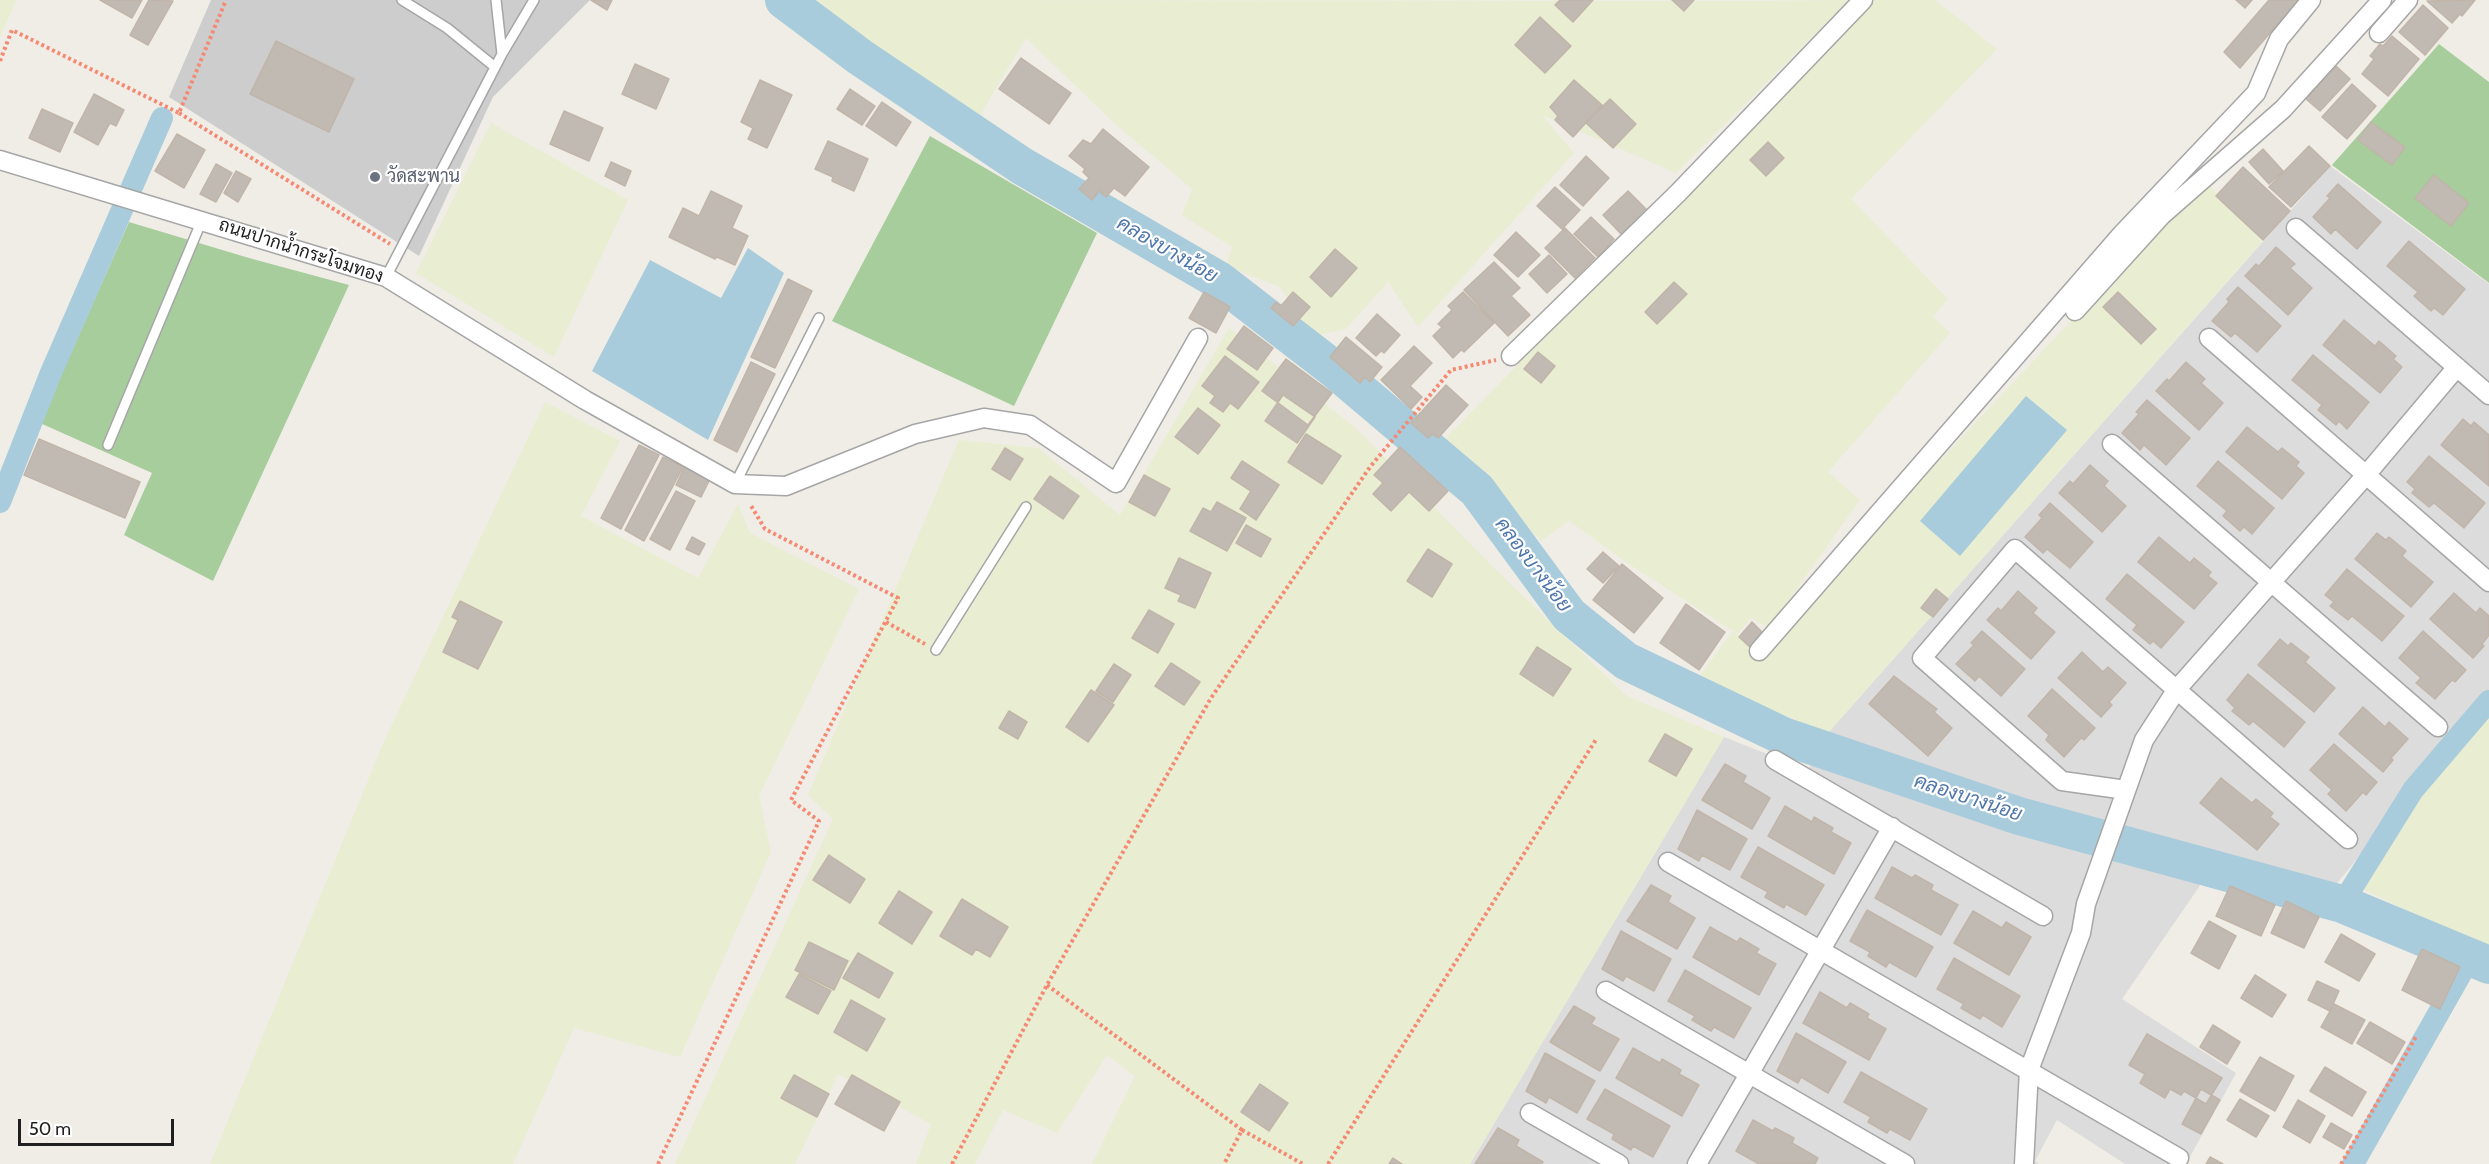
<!DOCTYPE html>
<meta charset="utf-8">
<style>
body{margin:0}
#map{position:relative;width:2489px;height:1164px;overflow:hidden;background:#f0ede6;font-family:Cabin,sans-serif}
canvas{display:block}
.scale{position:absolute;left:18px;top:1119px;width:156px;height:27px;box-sizing:border-box;border:3px solid #1f1f1f;border-top:0;padding-left:8px;font-size:18px;line-height:21px;white-space:nowrap;color:#1f1f1f;-webkit-text-stroke:4px #fff;paint-order:stroke}
</style>
<div id="map">
<canvas width="2489" height="1164"></canvas>
<div class="scale">50 m</div>
</div>
<script>
const g = document.querySelector('canvas').getContext('2d');
g.lineJoin = 'round';
function fillPath(path, color) {
  g.fillStyle = color;
  g.fill(path, 'evenodd');
}
function strokePath(path, color, width, dash) {
  g.strokeStyle = color;
  g.lineWidth = width;
  g.lineCap = dash ? 'butt' : 'round';
  g.setLineDash(dash || []);
  g.stroke(path);
}
function write(font, color, halo, rows, align = 'center') {
  g.font = font + ' Cabin,Sarabun,sans-serif';
  g.lineWidth = 4.5;
  g.setLineDash([]);
  g.textBaseline = 'middle';
  g.strokeStyle = halo;
  g.fillStyle = color;
  for (const [text, x, y, turn = 0] of rows) {
    g.save();
    g.translate(x, y);
    g.rotate((+turn || 0) * Math.PI / 180);
    g.textAlign = isNaN(turn) ? turn : align;
    if (halo) g.strokeText(text, 0, 0);
    g.fillText(text, 0, 0);
    g.restore();
  }
}
fillPath(new Path2D(`
 M2330 166 2489 284V697L2334 887 2208 857 2199 887 2122 999 2236 1073 2186 1164H2125L2057 1120 2035 1161 2039 1164H1470L1724 737 1808 770 1827 734Z`), '#dddcdc');
fillPath(new Path2D(`
 M211 0H590L493 97 419 256 169 97Z`), '#cdcdcd');
fillPath(new Path2D(`
 M0 0H16L0 38Z
 M811 0 1755 1 1849 0 1676 173 1542 115 1574 153 1418 327 1388 282 1346 329 1313 336 1280 287 1226 266 1232 247 1182 215 1192 189 1114 123 1026 38 978 119Z
 M1875 0H1935L1997 49 1851 199 1948 299 1933 317 1950 333 1828 472 1860 500 1769 628 1751 618 1736 635 1760 658 1842 565 2204 179 2262 242 1827 734 1698 678 1733 631 1630 565 1569 521 1541 541 1441 443Z
 M491 123 628 200 554 357 416 273Z
 M1229 328 1358 430 1494 568 1627 696 1724 737 1470 1164H1092L1135 1076 1107 1055 1057 1133 1003 1110 975 1164H916L931 1124 838 1074 795 1164H675L833 819 808 795 959 440 1038 448 1120 515Z
 M545 402 620 441 581 516 698 578 738 504 750 533 859 589 759 796 771 852 680 1057 574 1028 513 1164H210L385 739Z
 M2489 716V951L2363 889 2408 813Z`), '#e9edd2');
fillPath(new Path2D(`
 M2439 44 2489 82V283L2332 165Z
 M930 136 1097 233 1014 406 832 321Z
 M129 222 249 258 349 285 213 581 124 535 152 473 40 423Z`), '#a7cd9d');
fillPath(new Path2D(`
 M748 248 784 273 708 440 592 371 650 260 721 298Z
 M2026 396 2067 430 1960 556 1920 521Z`), '#a8ccdb');
strokePath(new Path2D(`
 M0 502 50 375 162 118
 M2342 904 2413 790 2489 701
 M2353 1164 2471 956`), '#a8ccdb', 22);
strokePath(new Path2D(`
 M784 0 860 57 1022 166 1220 281 1334 369 1477 490 1569 615 1626 661 1783 736 2019 816 2342 904 2489 965`), '#a8ccdb', 38);
const building = new Path2D(`
 M100 0H142L132 18Z
 M149 0 173 1 148 45 130 35Z
 M591 0H612L607 10Z
 M1560 0H1593L1573 22 1555 5Z
 M1672 0H1694L1684 11Z
 M2236 0H2252L2245 8Z
 M2269 0H2298L2240 68 2224 52Z
 M2475 0 2462 16 2460 14 2452 23 2427 1Z
 M2423 5 2448 28 2425 55 2399 32Z
 M1540 17 1571 46 1545 73 1515 45Z
 M2392 36 2419 59 2388 96 2362 74 2374 59 2370 56 2380 44 2383 46Z
 M276 41 354 79 329 132 250 94Z
 M1021 58 1071 93 1049 124 999 89Z
 M635 64 669 79 656 109 622 94Z
 M2336 66 2350 79 2320 111 2306 99Z
 M760 80 792 95 767 148 748 139 753 128 741 122Z
 M1574 80 1602 105 1573 137 1555 120 1558 116 1550 107Z
 M2352 84 2376 106 2347 139 2322 117Z
 M850 89 875 106 862 125 837 109Z
 M94 94 124 110 116 126 110 123 98 145 74 132Z
 M1610 99 1636 124 1613 148 1586 123Z
 M882 102 911 122 896 146 866 126Z
 M42 109 73 123 60 152 29 138Z
 M564 111 603 128 589 161 550 144Z
 M2371 122 2405 147 2392 165 2358 140Z
 M1103 129 1149 167 1125 196 1114 188 1106 197 1099 191 1092 200 1079 189 1089 178 1083 172 1085 169 1069 156 1083 140 1091 144Z
 M177 134 205 150 184 188 155 171Z
 M828 141 868 159 854 191 832 181 833 177 815 169Z
 M1768 142 1784 158 1766 176 1750 160Z
 M2309 146 2330 166 2291 207 2269 187Z
 M2263 149 2283 171 2269 184 2249 162Z
 M1586 156 1609 178 1583 206 1560 185Z
 M611 162 631 171 625 186 605 176Z
 M216 164 232 173 216 202 200 194Z
 M2243 167 2290 211 2263 240 2216 196Z
 M236 171 251 179 238 202 224 193Z
 M2434 175 2469 203 2451 226 2415 198Z
 M2338 184 2381 222 2357 249 2335 229 2331 234 2313 217 2330 198 2327 196Z
 M1555 187 1580 210 1562 229 1537 206Z
 M711 191 742 206 732 228 748 236 735 265 717 257 715 259 669 237 683 208 699 216Z
 M1628 191 1647 210 1622 235 1603 215Z
 M1591 217 1614 239 1598 257 1574 234Z
 M1565 228 1595 258 1575 278 1545 248Z
 M1516 232 1540 255 1518 277 1494 255Z
 M2409 241 2465 289 2443 315 2434 308 2431 311 2414 296 2418 292 2387 266Z
 M2276 247 2295 264 2290 268 2312 288 2288 315 2245 276 2256 264 2259 266Z
 M1335 249 1357 268 1331 297 1310 277Z
 M1549 255 1567 274 1547 293 1529 274Z
 M1494 262 1520 288 1511 296 1530 315 1508 336 1464 290Z
 M788 279 812 291 775 368 751 357Z
 M1674 282 1687 294 1657 324 1645 312Z
 M2238 287 2281 326 2257 352 2235 333 2231 337 2212 321 2229 302 2227 299Z
 M1204 292 1230 307 1216 333 1189 318Z
 M1293 292 1310 307 1293 326 1271 308 1276 302 1281 306Z
 M1463 292 1494 323 1464 352 1461 350 1453 358 1433 336 1442 327 1438 324 1452 310 1448 306Z
 M2118 292 2156 329 2141 344 2103 307Z
 M1377 314 1400 335 1384 353 1381 351 1376 356 1356 338Z
 M2344 320 2375 346 2379 341 2396 356 2393 359 2402 367 2380 393 2323 345Z
 M1244 326 1273 348 1257 370 1227 349Z
 M1346 337 1382 367 1370 382 1365 377 1360 383 1330 357Z
 M1414 346 1432 363 1410 386 1422 397 1411 409 1381 380Z
 M1538 352 1555 366 1541 383 1524 369Z
 M2313 355 2369 402 2347 429 2339 421 2336 425 2318 410 2322 405 2292 380Z
 M1225 356 1259 382 1238 409 1230 403 1223 412 1210 403 1215 396 1202 386Z
 M1286 359 1332 393 1308 425 1262 391Z
 M751 362 775 374 737 452 714 440Z
 M2186 362 2205 379 2201 383 2223 403 2199 430 2156 391 2167 379 2169 381Z
 M1446 385 1468 405 1438 438 1432 434 1428 438 1411 423Z
 M1283 395 1315 417 1297 443 1265 421Z
 M2147 400 2190 438 2166 465 2144 445 2140 450 2122 433 2139 414 2136 412Z
 M1198 408 1220 425 1198 454 1175 437Z
 M2463 419 2471 426 2474 422 2489 435V486L2441 445Z
 M2247 427 2278 452 2282 448 2299 462 2296 466 2304 473 2282 499 2226 452Z
 M1306 434 1341 456 1322 484 1288 462Z
 M39 439 140 482 125 518 24 475Z
 M639 445 659 455 621 529 601 518Z
 M1400 447 1448 491 1429 511 1409 492 1391 511 1373 494 1383 483 1374 475Z
 M1005 448 1023 459 1010 480 992 469Z
 M2429 456 2485 503 2464 528 2434 503 2429 507 2412 493 2415 489 2407 482Z
 M663 457 683 467 644 541 625 530Z
 M1242 461 1279 485 1256 520 1240 509 1251 491 1231 478Z
 M2218 461 2274 508 2252 534 2244 527 2240 531 2223 516 2227 511 2197 486Z
 M2090 465 2108 481 2104 486 2126 506 2102 532 2059 493 2070 481 2073 484Z
 M685 466 710 479 701 497 676 485Z
 M1144 475 1170 489 1155 516 1129 502Z
 M1050 476 1079 496 1063 519 1034 499Z
 M676 491 695 501 670 550 650 539Z
 M1217 502 1246 518 1227 551 1190 531 1203 508 1211 512Z
 M2050 503 2093 542 2070 568 2047 549 2043 553 2025 537 2042 518 2039 515Z
 M1246 525 1271 539 1261 557 1236 543Z
 M2377 533 2386 540 2389 537 2406 551 2402 556 2433 582 2411 607 2355 559Z
 M692 537 705 544 699 555 686 549Z
 M2159 537 2190 563 2194 558 2211 572 2208 576 2217 583 2194 609 2138 562Z
 M1428 549 1452 564 1432 597 1407 581Z
 M1603 552 1619 566 1603 583 1587 569Z
 M1179 558 1211 573 1195 608 1178 601 1181 595 1165 588Z
 M1622 564 1663 598 1634 633 1593 600Z
 M2347 569 2404 616 2382 641 2352 616 2348 620 2330 606 2334 602 2325 595Z
 M2127 574 2184 622 2161 648 2153 641 2150 644 2133 630 2137 625 2106 599Z
 M1936 589 1948 599 1933 617 1921 608Z
 M2018 591 2037 608 2033 613 2055 632 2031 659 1987 620 1998 608 2001 611Z
 M2454 593 2476 613 2480 608 2489 616V635L2482 644 2484 646 2473 658 2430 619Z
 M460 601 502 622 478 669 443 652 458 620 452 617Z
 M1686 604 1725 632 1699 670 1660 643Z
 M1149 610 1174 624 1158 653 1132 638Z
 M1752 622 1765 635 1752 649 1739 637Z
 M1982 631 2025 669 2001 696 1979 676 1975 681 1956 664 1974 645 1971 643Z
 M2423 631 2466 670 2455 682 2452 680 2435 699 2416 683 2421 678 2399 658Z
 M2280 639 2288 646 2291 643 2309 657 2305 662 2335 688 2314 712 2258 665Z
 M1537 647 1571 669 1553 696 1520 674Z
 M2082 652 2103 672 2108 667 2126 683 2109 702 2112 705 2101 717 2058 678Z
 M1171 663 1200 682 1184 705 1155 686Z
 M1114 664 1131 675 1113 702 1096 691Z
 M2248 674 2305 722 2284 747 2253 721 2249 725 2232 711 2235 708 2227 700Z
 M1894 676 1937 709 1934 712 1952 728 1928 756 1869 704Z
 M2052 689 2095 728 2084 740 2081 738 2064 757 2046 740 2049 735 2028 716Z
 M1091 690 1114 705 1088 742 1066 727Z
 M2363 707 2385 727 2389 722 2408 739 2391 758 2393 760 2383 772 2339 734Z
 M1009 711 1027 722 1018 739 999 728Z
 M1665 734 1692 749 1676 776 1649 761Z
 M2334 744 2377 782 2366 795 2363 792 2346 811 2328 794 2332 790 2310 770Z
 M1725 764 1746 776 1743 782 1770 798 1752 829 1702 800Z
 M2221 778 2252 803 2256 799 2273 813 2270 817 2279 824 2257 850 2200 803Z
 M1785 806 1812 822 1814 817 1833 828 1831 832 1851 843 1834 874 1768 836Z
 M1697 810 1747 839 1730 870 1702 855 1699 861 1678 849Z
 M1758 847 1824 885 1806 915 1786 904 1784 908 1765 897 1768 892 1741 877Z
 M829 855 865 879 850 903 813 880Z
 M1892 867 1912 878 1915 875 1933 885 1931 890 1958 905 1941 935 1875 898Z
 M1651 885 1671 896 1668 902 1695 918 1677 949 1627 921Z
 M2230 886 2275 905 2261 936 2216 916Z
 M899 891 932 912 912 944 879 923Z
 M962 899 1008 927 990 957 976 949 972 955 940 936Z
 M2286 901 2319 917 2304 948 2271 933Z
 M1867 910 1933 947 1916 977 1889 962 1886 967 1868 956 1870 952 1850 941Z
 M1973 911 2002 928 2006 922 2031 937 2009 975 1954 943Z
 M2209 921 2236 936 2219 969 2191 953Z
 M1710 927 1737 942 1740 938 1759 949 1756 953 1776 964 1759 995 1693 957Z
 M1621 931 1671 959 1654 991 1626 976 1623 981 1602 969Z
 M2341 934 2375 954 2359 981 2325 962Z
 M809 942 848 961 834 990 795 970Z
 M2422 949 2460 967 2440 1009 2402 990Z
 M858 953 893 973 879 998 843 978Z
 M1954 958 2020 996 2002 1027 1983 1015 1980 1019 1961 1008 1964 1004 1937 989Z
 M1685 970 1751 1008 1734 1038 1714 1027 1711 1031 1692 1020 1695 1016 1668 1001Z
 M799 974 831 991 818 1014 786 997Z
 M2255 975 2286 995 2272 1017 2241 998Z
 M2317 981 2339 991 2330 1011 2308 1000Z
 M1820 992 1847 1008 1850 1003 1869 1014 1867 1018 1886 1029 1869 1060 1803 1023Z
 M851 1000 885 1019 867 1051 834 1032Z
 M2334 1004 2365 1020 2352 1044 2321 1027Z
 M1574 1006 1595 1018 1591 1024 1619 1039 1600 1071 1550 1042Z
 M2370 1022 2405 1042 2392 1064 2357 1043Z
 M2213 1025 2240 1042 2227 1064 2200 1047Z
 M1796 1033 1846 1062 1828 1093 1801 1077 1798 1083 1777 1071Z
 M2147 1034 2222 1078 2206 1104 2184 1091 2181 1095 2170 1089 2165 1098 2140 1083 2145 1074 2129 1065Z
 M1633 1048 1660 1063 1662 1059 1681 1070 1679 1074 1699 1085 1682 1116 1616 1078Z
 M1545 1053 1595 1081 1577 1113 1549 1097 1546 1103 1526 1091Z
 M2260 1057 2294 1076 2275 1111 2240 1091Z
 M2325 1067 2366 1092 2352 1116 2310 1091Z
 M1861 1072 1927 1109 1910 1140 1890 1129 1887 1133 1868 1122 1871 1117 1844 1102Z
 M794 1075 829 1094 817 1117 781 1098Z
 M852 1075 900 1102 884 1131 835 1104Z
 M1260 1084 1288 1103 1269 1131 1241 1112Z
 M1605 1089 1670 1126 1653 1157 1633 1146 1631 1150 1612 1139 1614 1134 1587 1119Z
 M2201 1089 2220 1100 2201 1134 2182 1124Z
 M2240 1099 2269 1116 2256 1137 2227 1120Z
 M2298 1100 2325 1116 2310 1143 2283 1127Z
 M1753 1120 1773 1131 1775 1128 1794 1138 1792 1143 1818 1158 1815 1164H1759L1736 1151Z
 M2331 1123 2352 1135 2344 1149 2323 1137Z
 M1498 1128 1519 1140 1516 1146 1543 1162 1542 1164H1475Z
 M2210 1157 2223 1164H2206Z
 M1393 1158 1402 1164H1389Z`);
fillPath(building, '#c0bab3');
strokePath(building, '#c1b5a9', 1.5);
const lane = new Path2D(`
 M402 0 447 28 495 67
 M496 0 502 54
 M386 277 502 54 534 0
 M108 445 202 220
 M735 484 819 318
 M936 650 1026 507`);
const street = new Path2D(`
 M2379 33 2408 0
 M0 160 386 277 585 400 735 484 786 486 915 434 984 418 1030 425 1116 483 1198 338
 M2296 228 2489 395
 M2075 311 2162 215 2283 109 2382 0
 M2209 338 2489 582
 M1511 356 1678 193 1863 0
 M2112 444 2438 727
 M1759 651 2122 234 2256 93 2279 39 2311 0
 M1775 760 2043 916
 M2126 790 2062 781 1922 658 2015 549 2348 839
 M1668 862 2179 1158
 M1606 991 1905 1164
 M1530 1113 1619 1164
 M1697 1164 1892 827
 M2024 1164 2029 1070 2081 933 2086 904 2144 740 2177 689 2366 475 2457 367`);
strokePath(lane, '#a6a6a6', 12);
strokePath(street, '#a6a6a6', 21);
strokePath(new Path2D(`
 M0 61 12 30 179 113 226 0
 M179 113 390 244
 M886 622 925 644
 M1047 985 1242 1130 1224 1164
 M1242 1130 1303 1164
 M658 1164 819 821 791 800 898 598 765 529 750 504
 M952 1164 1047 985 1211 698 1370 467 1451 370 1496 360
 M1328 1164 1597 738
 M2341 1164 2417 1035`), '#f48a73', 4, [3, 3]);
strokePath(lane, '#fff', 9);
strokePath(street, '#fff', 18);
for (const [x, y, r, color] of [
 [375,177,6,"#6b7280"]
]) {
  const dot = new Path2D();
  dot.arc(x, y, r, 0, 2 * Math.PI);
  g.fillStyle = color;
  g.fill(dot);
  strokePath(dot, '#fff', 2);
}
write('18px', '#5b616d', '#fff', [
 ["วัดสะพาน",387,177]
], 'left');
write('18px', '#1f1f1f', '#fff', [
 ["ถนนปากน้ำกระโจมทอง",301,251,18]
]);
write('italic 20px', '#4f76ac', '#fff', [
 ["คลองบางน้อย",1167,250,30],
 ["คลองบางน้อย",1533,565,53],
 ["คลองบางน้อย",1968,798,18]
]);
</script>
